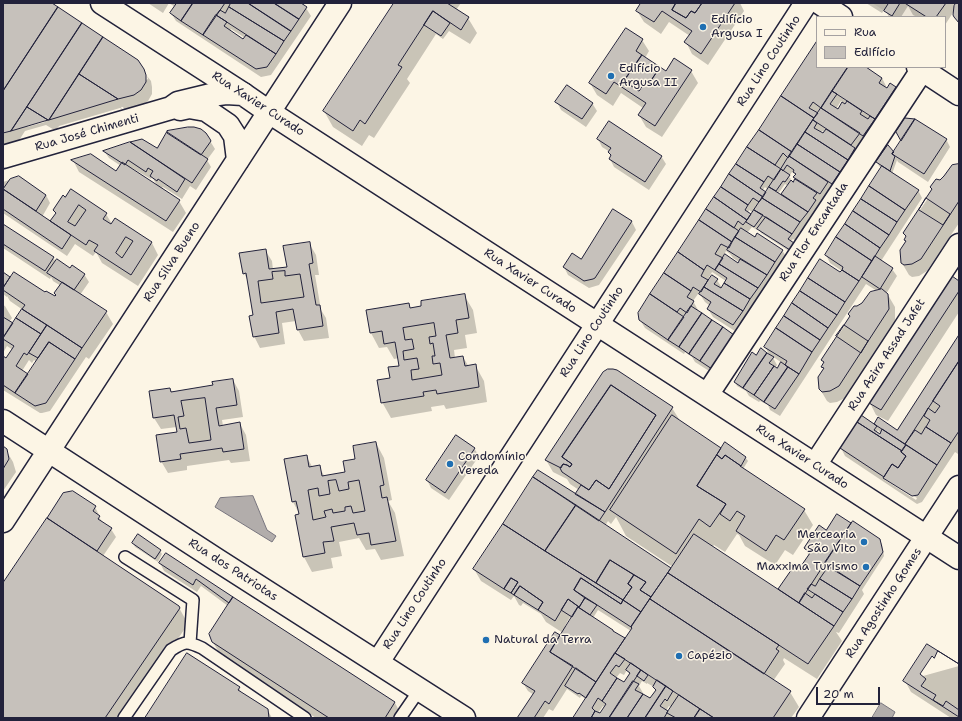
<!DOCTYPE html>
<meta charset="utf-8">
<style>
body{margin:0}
#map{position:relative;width:962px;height:721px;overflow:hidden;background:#fcf5e5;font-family:"Shantell Sans",sans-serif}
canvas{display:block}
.frame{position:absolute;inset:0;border:4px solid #22223b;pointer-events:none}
.legend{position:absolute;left:816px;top:16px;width:130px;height:52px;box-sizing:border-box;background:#fcf5e5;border:1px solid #a5a1a1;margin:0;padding:5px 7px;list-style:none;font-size:12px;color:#22223b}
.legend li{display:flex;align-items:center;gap:8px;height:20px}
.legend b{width:20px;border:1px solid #a5a1a1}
.scale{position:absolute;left:816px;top:687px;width:64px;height:18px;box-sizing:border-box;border:2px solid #22223b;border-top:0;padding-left:5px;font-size:12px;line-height:14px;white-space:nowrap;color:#22223b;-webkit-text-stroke:3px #fcf5e5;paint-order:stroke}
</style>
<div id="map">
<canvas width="962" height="721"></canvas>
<div class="frame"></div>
<ul class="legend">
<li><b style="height:5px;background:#fcf5e5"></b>Rua</li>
<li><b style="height:11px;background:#c6c1bb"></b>Edifício</li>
</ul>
<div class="scale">20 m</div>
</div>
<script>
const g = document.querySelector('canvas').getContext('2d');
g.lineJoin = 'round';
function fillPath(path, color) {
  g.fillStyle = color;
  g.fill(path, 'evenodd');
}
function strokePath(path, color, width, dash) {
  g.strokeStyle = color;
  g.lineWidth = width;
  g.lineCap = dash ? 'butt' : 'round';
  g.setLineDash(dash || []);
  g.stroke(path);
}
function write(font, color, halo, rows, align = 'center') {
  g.font = font + ' "Shantell Sans",sans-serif';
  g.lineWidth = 3;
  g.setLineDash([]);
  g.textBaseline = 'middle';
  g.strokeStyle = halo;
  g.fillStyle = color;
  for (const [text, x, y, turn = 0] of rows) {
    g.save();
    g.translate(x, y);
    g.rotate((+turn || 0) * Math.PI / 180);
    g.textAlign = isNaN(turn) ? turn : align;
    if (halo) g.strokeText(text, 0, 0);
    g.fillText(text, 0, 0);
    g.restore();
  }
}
fillPath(new Path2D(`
 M872 3H946L936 17H894Z`), '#ece5d8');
const water = new Path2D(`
 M253 496 267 530 276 536 272 542 215 507 220 498Z
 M881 703 895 712 892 718H872Z`);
fillPath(water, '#b2adab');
strokePath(water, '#78757e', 1);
fillPath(new Path2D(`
 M3 3H50L138 61 145 72H144L146 80 148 79 147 76 151 81 152 87V94L148 101 141 106 125 111 123 107H121L122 109 120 108 59 126 56 131 46 125 25 131 18 142 3 147ZM44 120 45 122 27 127 30 124Z
 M148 3H299L306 8 311 16 271 75 261 77 176 21 171 13 175 7 169 3 163 13ZM231 29 245 38 244 40 230 31Z
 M395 3H461L456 10 468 18 477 33 470 44 449 31 443 39 436 34 407 79 410 83 374 138 369 135 362 146 333 127 324 111Z
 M642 3H740L744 11 708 65 692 54 686 42 690 36 669 22 661 34 644 22 637 11Z
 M866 3H959V24L955 17 954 11 945 25V17H917L913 15 908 6 901 17H889L885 9 882 13Z
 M642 40 649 51 645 58 666 72 691 71 698 83 662 137 646 127 639 115 643 108 621 93 613 106 597 95 590 83Z
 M817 43V67H865L882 78 886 86 885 88 888 90 895 87 899 95 824 202 822 200 818 205 820 209 796 241 793 239 790 242 793 244 795 248 792 253 761 233 758 228 757 230 752 227 747 233 756 238 782 250 787 258 738 333 713 317 708 309 710 306 705 302 701 296 698 294 693 301 698 310 717 376 695 362 692 357 685 352 684 354 645 328 640 320 639 313ZM841 101 843 103 838 110 836 109ZM822 131 824 132 823 135 820 133ZM792 172 796 175 795 178 796 180 793 183 790 181 791 179 789 177ZM785 184 788 186 781 196 778 194ZM765 187 768 190 766 193 763 190ZM749 210 753 213 751 216 748 213ZM726 251 730 254 733 258 739 262 738 264 724 255ZM712 272 726 281 722 288 717 280 709 282 707 281Z
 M557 102 592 103 597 111 586 127 561 110Z
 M207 136 215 149 207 160 211 167 196 190 190 186 182 199 163 187 161 189 179 201 186 213 173 232 79 172 73 160 116 172 121 166 109 158 104 151 142 140 158 150ZM132 168 151 179 152 177 158 187 131 170Z
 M598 139 661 156 666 164 649 190 614 167 610 159 611 156 609 152H610L602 147Z
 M946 139 950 147 928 182 898 162 897 160 892 174 918 190 922 198 881 261 892 269 897 276 886 294 888 295 895 307V321L845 398 837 402 830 403 827 401 820 389 824 369 823 367 824 364 822 360 851 316 858 307 877 291 866 284 780 416 770 410 768 405 760 401 759 402 749 396 746 391 737 386 735 382 757 356H770L765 347 842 271 830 263 826 255 882 168 879 166 877 162 888 146 894 153ZM772 356 782 363 778 370 775 368 777 365Z
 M959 165V223L927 271 919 276 912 277 909 275 902 263 906 242 905 240 906 237 904 233 940 181Z
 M19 177 46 195 50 203 42 217 50 222 56 214 54 211 63 197 106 214 112 224 115 219 152 243 158 255 138 286 102 263 96 252 93 256 75 244 67 256 3 213V182Z
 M614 210 632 222 636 230 599 285 589 288 568 275 564 267 581 260Z
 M3 226 53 258 56 262 84 274 89 282 80 295 106 312 113 324 89 359 86 357 50 411 42 413H40L3 390V357L7 360 13 350 7 346 3 353V305L5 306 12 318 9 322 13 325 23 310 10 301 7 296V297L3 294V273L11 278 55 298 61 286 53 281 51 277 50 279 3 248ZM29 360 32 363 34 360 37 362 29 375 22 371Z
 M309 243 316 255 319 275H315L321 310 326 318 329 338 304 341 298 330 296 321 282 323 285 344 260 348 254 336V316L249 283 244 273 265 250 272 261 273 270 288 268Z
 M959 282V312L888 421 876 415 870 403Z
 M464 295 473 310 477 333 465 335 467 348 454 350 455 358 463 357 469 367 475 365 484 381 487 402 446 409 444 405 431 407 432 411 391 418 382 402 391 379 400 366 399 358 394 359 387 347 379 348 371 333 367 311 408 304 411 309Z
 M959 336V453L958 454 955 452 922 502 917 504 845 456 841 448 874 425 878 419 897 431ZM878 430 883 437 876 433ZM885 478 917 498 916 500 885 480Z
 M233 380 239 391 243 417 222 420 223 426 240 424 246 435 250 461 231 463 229 460 187 466V470L168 473 161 461 178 433 177 427 161 429 154 418 169 389 172 392 214 386Z
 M672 408 679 419 678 420 722 450 745 457 748 461 743 469 804 510 813 525 793 555 785 550 775 565 745 546 739 535 737 534 725 552 714 545 712 547 779 591 795 567 800 571 809 556 805 548 827 531 850 523 851 525 879 540 882 544 884 556 862 590 864 594 839 633 836 632 842 641 817 679 784 658 783 660 785 664 773 681 790 692 799 707 791 718H574L586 699 581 696 580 698 567 689 553 711 549 709 543 718H519L534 695 528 691 523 683 555 633 561 636 563 633 546 622 541 614 523 603 521 606 519 605 514 596 511 600 481 581 474 569 578 497 579 490 570 484 567 479 553 472 546 460ZM616 517 626 536 673 567 671 569 605 526 608 521 611 524ZM598 610 631 631 625 640 614 632 613 630 593 618ZM570 617 572 618 566 627 565 626ZM627 670 630 675 624 683 616 678 620 673 624 675ZM642 681 647 684V683L654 687 656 691 650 700 642 695 643 693 639 686ZM603 706 605 707 600 715 598 713ZM669 706 672 708 668 713 666 711Z
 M376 443 384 458 392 500 388 501 395 513 404 556 381 560 375 549 366 550 359 538 339 542 342 556 331 558 333 568 312 572 304 557 300 515 293 502 285 460 306 456 313 468 319 467 325 477 346 473 356 460Z
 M3 448 6 450 13 462 16 472 3 491Z
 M474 448 479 456 449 500 431 488 427 480Z
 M64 494 95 507 99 515 98 516 104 524 111 529 116 537 103 556 178 606 187 622 188 624 124 718H3V585Z
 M133 543 160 551 162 554 158 562 135 547Z
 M166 554 395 703 403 718H316L222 657 212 641 228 606 201 586 197 592 164 571 160 563Z
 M959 666V718H951L911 692 905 681Z
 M239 688 242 694 267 709 272 718H146Z`), '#0003');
const building = new Path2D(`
 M3 3H52L58 7 3 91Z
 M177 3H193L181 21 170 13Z
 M193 3H225L203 35 181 21Z
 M231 3H248L291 31 284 41 229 7Z
 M248 3H274L299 19 291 31Z
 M274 3H301L307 7 299 19Z
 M394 3H447L469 17 461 30 433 11 398 65 402 67 365 124 360 120 353 131 323 111Z
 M641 3H676L672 10 686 18 691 11 695 13 702 3H735L701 54 684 42 692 31 662 11 654 22 636 11Z
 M676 3H702L695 13 691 11 686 18 672 10Z
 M889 3H900L892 16 884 11Z
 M905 3H946L936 17H927Z
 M956 3H959V23L954 17 953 15 954 6Z
 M58 7 82 23 11 131 3 133V91Z
 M229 7 284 41 276 54 216 15 220 10 225 13Z
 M433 11 450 23 441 36 424 25Z
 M216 15 227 22 224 26 243 39 246 35 276 54 267 67 256 69 203 35Z
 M82 23 103 37 49 120H48L27 107Z
 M626 28 643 39 636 51 642 55 624 81 639 91 644 83 648 85 660 67 666 71 674 58 692 70 655 126 638 115 646 103 614 82 606 94 589 83Z
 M103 37 138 60 144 69 146 75V82L141 90 134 95 118 99 79 74Z
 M817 41V67H848L821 108 813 102 809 108 818 113 814 118 781 96Z
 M642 55 660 67 648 85 644 83 639 91 624 81Z
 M848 67H866L882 78 879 83 887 88 890 83 896 87 875 119 832 91Z
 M79 74 118 99 49 120Z
 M567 85 593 103 582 119 555 102Z
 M832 91 837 94 830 104 838 109 842 102 845 104 847 101 862 111 860 114 868 119 870 116 875 119 863 136 821 108Z
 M781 96 814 118 792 152 759 130Z
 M27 107 48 120 11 131Z
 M821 108 860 133 851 145 813 120Z
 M905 118 915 119 901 141 896 132Z
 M915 119 947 139 924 174 892 154Z
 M813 120 817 123 814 128 823 133 826 129 855 148 848 160 805 132Z
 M609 121 662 156 645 182 609 159 611 155 608 152 611 148 597 139Z
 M188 127H194L201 129 206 133 210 139 211 141 201 155 167 133V131Z
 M759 130 792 152 788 158 783 153 775 165 747 147Z
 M167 132 208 159 192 183 130 142 142 139 157 148Z
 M805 132 848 160 840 172 797 144Z
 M130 142 185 179 177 192 158 179 157 181 150 176 153 171 148 168 146 172 128 160 125 165 103 151Z
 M797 144 840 172 832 184 789 156Z
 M888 145 894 152 892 154 895 156 890 171 876 162Z
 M747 147 781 169 774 180 768 176 764 182 736 164Z
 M91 154 116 171 122 162 180 200 166 221 71 160Z
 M789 156 828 182 820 194 793 177 796 174 793 172 794 170 787 165 783 171 781 169Z
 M736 164 764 182 760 188 766 192 763 197 729 174Z
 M959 164V201L921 259 912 264 904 265 901 263 900 250 906 241 904 240 906 236 903 233 932 189 930 187 936 179 940 180 944 176 952 165Z
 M882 166 919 190 905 210 869 186Z
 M781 169 790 175 785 182 783 181 776 191 769 187Z
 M729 174 763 197 759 202 753 198 748 205 721 187Z
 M19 176 46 195 36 211 3 189 10 179Z
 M795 179 817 193 813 198 816 200 808 212 781 194 791 180 793 182Z
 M869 186 905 210 897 222 861 199Z
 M721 187 748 205 745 210 751 214 747 220 714 197Z
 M769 187 808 212 800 222 762 198Z
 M3 189 71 235 62 249 3 209Z
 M71 189 107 213 103 219 111 224 115 218 152 242 131 275 94 251 98 245 89 240 86 245 50 221 56 213 53 210 63 195 65 197ZM79 205 86 210 75 226 68 222ZM126 237 133 241 122 258 116 253Z
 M714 197 747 220 743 225 738 221 734 228 706 209Z
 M762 198 800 222 792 234 754 210Z
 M926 198 950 214 943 225 919 210Z
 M861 199 897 222 889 235 853 211Z
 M613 209 632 221 595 278 593 279 584 281 563 267 572 253 581 259Z
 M706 209 739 231 732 242 699 220Z
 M754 210 763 215 754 227 746 222Z
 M853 211 889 235 880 248 845 224Z
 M766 217 792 234 788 239 794 243 790 250 757 229Z
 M699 220 732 242 729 248 721 244 715 254 723 258 715 270 707 265 704 270 678 252Z
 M3 224 54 257 45 271 3 244Z
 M845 224 880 248 872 261 836 237Z
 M741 228 755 237 757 233 783 250 775 262 735 237Z
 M735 237 775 262 767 275 727 250Z
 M836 237 872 261 859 281 842 270 843 267 825 255Z
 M310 242 313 263 309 264 316 305H320L323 326 297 330 293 309 276 312 279 333 253 337 249 316 253 315 246 273 243 274 239 253 266 249 269 269 287 267 283 246Z
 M678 252 704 270 701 276 708 280 701 292 693 287 691 291 664 273Z
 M725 254 738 263 740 259 767 275 758 288 719 264Z
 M875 256 893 268 880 289 862 277Z
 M57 259 70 268 72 265 85 274 74 290 47 273Z
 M820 259 840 272 842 270 859 281 845 302 808 278Z
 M719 264 758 288 750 299 724 283 727 278 715 270Z
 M285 271V276L300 274 304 297 261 303 258 281 273 279 272 272Z
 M3 272 10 277 3 288Z
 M14 272 45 292 46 291 55 296 56 295 54 293 62 282 107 311 82 348 22 309 25 305 3 290V288Z
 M664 273 691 291 687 297 694 301 687 313 680 308 677 312 650 294Z
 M712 275 718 279 714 284 721 288 724 283 750 299 743 311 704 287Z
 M952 276 959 281V291L881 410 869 403Z
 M808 278 845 302 837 315 800 291Z
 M704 287 743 311 733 325 707 309 711 302 699 294Z
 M882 289 888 294 889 309 839 386 830 391 822 392 819 389 818 377 824 368 821 367 824 362 821 360 850 316 848 314 854 306H857L862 303 870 292Z
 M800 291 837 315 828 328 792 303Z
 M465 294 469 318 456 320 458 333 446 335 450 358 463 356 465 366 476 364 479 387 437 394 436 390 423 392 424 396 381 403 377 380 390 378 388 367 399 366 395 342 384 344 382 331 370 333 366 310 409 303 410 308 421 306V301Z
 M650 294 684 317 668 340 639 320 638 313Z
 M792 303 828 328 820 340 784 316Z
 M691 306 702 313 679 347 668 340Z
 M22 309 47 325 41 334 16 318Z
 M702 313 712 320 689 354 679 347Z
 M784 316 820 340 812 352 776 328Z
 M3 317 13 323 3 338Z
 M16 318 41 334 27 355 24 353 16 366 28 374 15 393 3 385V356L6 358 14 346 3 339V338Z
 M712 320 723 327 700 361 689 354Z
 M434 323 436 336 429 337 430 344 433 343 435 356H432L433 364 440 363 442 375 412 380 411 370 419 369 417 358 404 360 403 351 414 349 412 339 405 340 403 328Z
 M47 325 82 348 75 359 49 342 38 358 29 353Z
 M844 325 868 341 861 353 836 336Z
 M723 327 734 335 712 369 700 361Z
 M776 328 812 352 799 374 785 365 787 361 764 347Z
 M959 335V361L905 444 874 424 878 417 897 430Z
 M49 342 75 359 46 403 35 406 15 393Z
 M761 348 767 353 743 388 734 382 752 352 756 355Z
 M767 353 774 357 769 363 774 366 754 395 743 388Z
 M959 361V431L951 443 926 427 930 420 924 416 928 408 935 413 940 406 933 401Z
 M781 362 788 367 764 402 754 395 774 366 777 368Z
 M788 367 799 374 775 409 764 402Z
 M608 369H613L617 370 673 407 605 512 575 494 581 485 589 490 596 480 609 489 656 415 611 385 562 457 572 464 570 467 567 465 563 464 561 468 545 460 603 372Z
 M233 379 237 405 216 408 219 426 240 422 244 449 223 452 222 448 180 454 181 459 160 462 156 435 177 432 174 415 153 418 149 391 170 388 171 392 213 385 212 382Z
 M611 385 656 415 609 489 596 480 589 490 562 472 560 468 563 464 567 465 570 467 572 464 562 457Z
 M205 398 211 440 189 443 186 428 180 429 178 417 184 416 181 401Z
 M672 415 721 448 697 486 726 504 710 527 699 519 676 554 610 510Z
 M861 415 877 426 874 430 880 434 882 429 906 445 902 451 857 422Z
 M857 422 902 451 901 452 906 456 898 468 892 464 884 477 840 448Z
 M926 427 951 443 937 465 905 444 915 430 921 434Z
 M456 435 475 448 445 493 426 480Z
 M376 442 384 485 380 486 382 498 387 497 396 541 371 545 369 533 357 535 354 523 331 527 334 541 323 542 325 553 303 557 295 515 299 514 296 501 292 502 284 459 307 455 309 467 320 465 322 476 345 472 343 461 355 459 353 446Z
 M725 442 746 457 741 466 725 455 722 459 717 455Z
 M906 445 937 465 918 495 912 496 883 478 892 464 898 468 906 456 901 452Z
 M3 446 7 449 9 459 3 469Z
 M717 455 722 459 725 455 741 466H740L805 509 784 540 776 535 766 551 736 531 745 516 737 511 730 521 720 514 726 504 697 486Z
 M538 470 605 512 599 521 533 477Z
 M533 477 576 505 545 551 503 524Z
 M336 480 339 491 349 489 348 482 359 480 365 511 353 513 351 506 345 507V511L333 513 332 509 324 511 326 517 313 520 308 490 318 488 319 496 330 494 328 481Z
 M73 491 96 506 93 511 100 516 98 519 112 528 97 551 47 518 63 493Z
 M576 505 671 568 651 597 640 590 646 582 610 560 596 583 545 551Z
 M837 514 851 523 799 603 778 589 794 566 799 569 810 553 804 548 819 525 826 530Z
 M47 518 179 606 180 608 105 718H3V583Z
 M853 521 880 539 883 552 860 586 824 564Z
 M503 524 545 551 623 600 621 604 581 578 574 590 585 598 579 607 568 599 555 621 538 610 543 602 520 586 514 595 511 593 518 582 511 578 504 589 473 569Z
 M138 534 161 550 155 559 132 543Z
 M694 534 834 626 808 664 668 573Z
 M166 553 233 597 229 603 196 579 193 585 159 563Z
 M610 560 634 575 628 584 632 587 623 600 596 583Z
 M829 566 860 586 852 599 820 579Z
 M668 573 779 645 776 649 779 651 764 674 650 599Z
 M634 575 646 582 640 590 651 597 641 612 623 600 632 587 628 584Z
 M511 578 518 582 511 593 504 589Z
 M581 578 621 604 623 600 641 612 631 627 574 590Z
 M820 579 852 599 843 612 807 589 811 584 815 586Z
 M520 586 543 602 538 610 514 595Z
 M805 593 812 598 815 594 843 612 834 626 799 603Z
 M233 597 395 702 385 718H329L212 642 209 634Z
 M585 598 597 605 590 615 578 607 572 617 561 610 568 599 579 607Z
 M650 599 791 691 773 718H714L615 653 632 628 631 627Z
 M578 607 613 630V631L625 638 596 682 550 652Z
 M555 632 560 635 550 652 573 666 549 704 545 701 534 718H517L535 691 522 683Z
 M927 644 959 664V717L903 681Z
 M938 651 959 664V710L946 701 943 706 933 700 936 695 921 686 926 679 920 674 932 656 934 658Z
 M187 653 240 687 238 690 268 709 269 718H145Z
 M615 653 625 659 619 667 616 665 610 673 617 678 602 701 598 698 592 708 595 711 591 718H573Z
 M631 663 641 670 609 718H591L595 711 600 713 606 704 602 701 617 678 624 682 630 673 626 670Z
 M576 668 596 682 586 698 579 693 578 694 565 686Z
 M641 670 648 675 644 681 637 676Z
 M657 680 666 686 645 718H627L643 694 650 698 656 690 653 687Z
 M633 681 639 684 635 690 643 694 627 718H609Z
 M666 686 673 691 667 701 665 699 660 706 668 711 664 718H645Z
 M679 695 700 709 694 718H676L667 713Z
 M700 709 714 718H694Z`);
fillPath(building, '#c6c1bb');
strokePath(building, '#22223b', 1);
const service = new Path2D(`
 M125 557 193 600 190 643
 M124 718 171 650C185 641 187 641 202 648L305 718
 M400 718 420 689`);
const minor = new Path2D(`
 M102 3 243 94
 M820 3 841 17
 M918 67 959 94
 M269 112 959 558
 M707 395 922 70
 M815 465 959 245`);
const tertiary = new Path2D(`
 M378 662 806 3
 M808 718 959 487`);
const secondary = new Path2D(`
 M180 109 189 107 206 110 228 125 235 136 238 160
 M3 157 171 108 178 103 211 95 226 93 243 94 269 112
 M3 421 217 560 464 718
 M3 521 340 3`);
strokePath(service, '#22223b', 14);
strokePath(minor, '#22223b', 25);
strokePath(tertiary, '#22223b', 25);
strokePath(secondary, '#22223b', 25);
strokePath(service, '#fcf5e5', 11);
strokePath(minor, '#fcf5e5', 22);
strokePath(tertiary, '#fcf5e5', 22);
strokePath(secondary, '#fcf5e5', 22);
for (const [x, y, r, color] of [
 [703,27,4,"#1f6fb2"],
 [611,76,4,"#1f6fb2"],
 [450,464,4,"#1f6fb2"],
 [864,542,4,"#1f6fb2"],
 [866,567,4,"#1f6fb2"],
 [486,640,4,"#1f6fb2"],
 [679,656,4,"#1f6fb2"]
]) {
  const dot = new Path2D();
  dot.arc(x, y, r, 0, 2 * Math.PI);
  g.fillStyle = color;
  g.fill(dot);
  strokePath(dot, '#fcf5e5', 1.5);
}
write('12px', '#22223b', '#fcf5e5', [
 ["Edifício",711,20],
 ["Argusa I",711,34],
 ["Edifício",619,69],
 ["Argusa II",619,83],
 ["Condomínio",458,457],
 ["Vereda",458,471],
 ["Mercearia",856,535,"right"],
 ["São Vito",856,549,"right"],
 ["Maxxima Turismo",858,567,"right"],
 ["Natural da Terra",494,640],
 ["Capézio",687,656]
], 'left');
write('12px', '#22223b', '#fcf5e5', [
 ["Rua Lino Coutinho",769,61,-57],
 ["Rua Xavier Curado",258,104,33],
 ["Rua José Chimenti",87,133,-16],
 ["Rua Flor Encantada",814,232,-57],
 ["Rua Silva Bueno",172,262,-57],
 ["Rua Xavier Curado",530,281,33],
 ["Rua Lino Coutinho",592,332,-57],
 ["Rua Azira Assad Jafet",887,355,-57],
 ["Rua Xavier Curado",802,457,33],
 ["Rua dos Patriotas",233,570,33],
 ["Rua Agostinho Gomes",884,603,-57],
 ["Rua Lino Coutinho",415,604,-57]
]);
</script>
